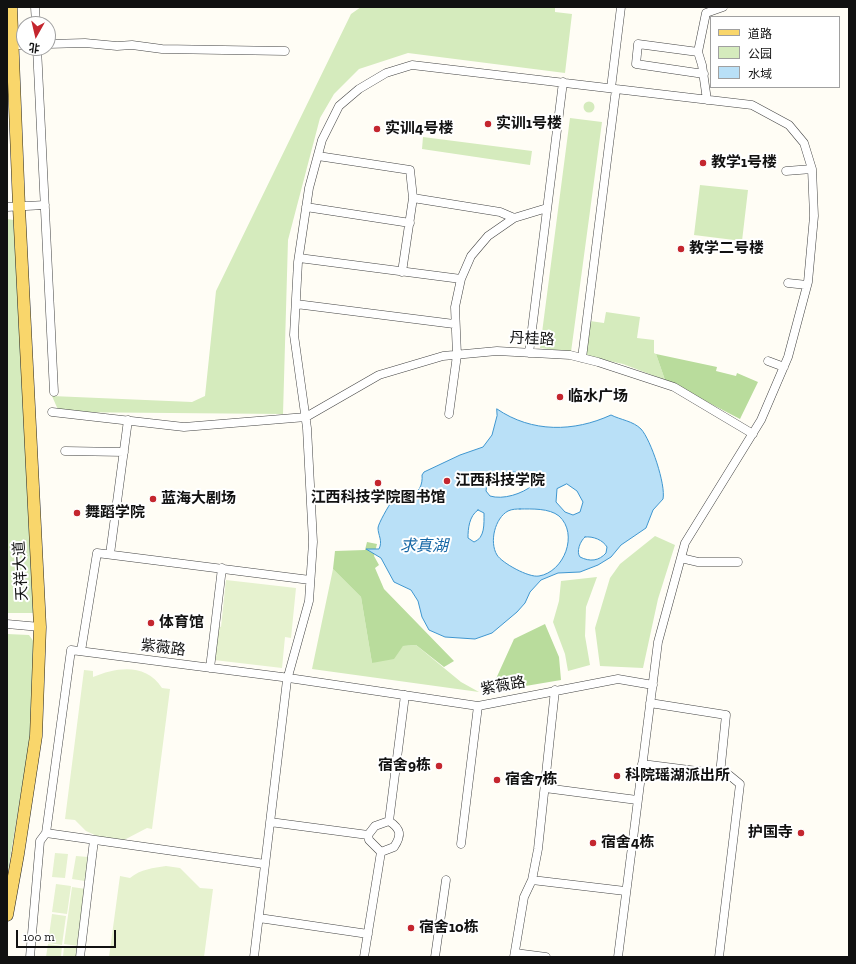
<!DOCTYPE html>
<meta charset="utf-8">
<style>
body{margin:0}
#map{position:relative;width:856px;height:964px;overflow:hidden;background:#fffdf5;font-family:"Zilla Slab","Noto Sans SC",serif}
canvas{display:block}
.frame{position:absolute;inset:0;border:8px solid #111;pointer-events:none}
.legend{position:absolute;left:710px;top:16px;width:130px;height:72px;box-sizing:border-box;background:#fff;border:1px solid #a0a0a0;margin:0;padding:5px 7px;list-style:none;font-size:12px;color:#111}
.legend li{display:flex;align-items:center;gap:8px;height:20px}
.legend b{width:20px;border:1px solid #a0a0a0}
.north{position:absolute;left:16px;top:16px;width:40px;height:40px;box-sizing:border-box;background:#fff;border:1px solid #a0a0a0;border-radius:50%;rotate:188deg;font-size:11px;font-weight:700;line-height:16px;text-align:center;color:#111}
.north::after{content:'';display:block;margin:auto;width:14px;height:18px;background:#c4262e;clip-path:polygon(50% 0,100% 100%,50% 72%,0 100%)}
.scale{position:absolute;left:16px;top:930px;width:100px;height:18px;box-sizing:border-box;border:2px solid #111;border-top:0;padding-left:5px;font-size:12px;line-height:14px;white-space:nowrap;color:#111;-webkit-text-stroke:3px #fff;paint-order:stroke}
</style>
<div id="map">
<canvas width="856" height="964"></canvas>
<div class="frame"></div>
<ul class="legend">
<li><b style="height:5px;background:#f9d66b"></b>道路</li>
<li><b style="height:11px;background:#d5ebbd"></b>公园</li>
<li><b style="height:11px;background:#b9e0f7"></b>水域</li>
</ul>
<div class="north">北</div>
<div class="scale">100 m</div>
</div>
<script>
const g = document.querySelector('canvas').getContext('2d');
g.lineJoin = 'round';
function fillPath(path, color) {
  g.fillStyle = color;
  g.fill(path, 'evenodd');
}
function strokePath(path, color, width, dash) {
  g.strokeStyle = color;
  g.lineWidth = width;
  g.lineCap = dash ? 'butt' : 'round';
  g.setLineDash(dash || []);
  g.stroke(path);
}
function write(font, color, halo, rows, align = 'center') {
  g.font = font + ' "Zilla Slab","Noto Sans SC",serif';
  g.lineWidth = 4;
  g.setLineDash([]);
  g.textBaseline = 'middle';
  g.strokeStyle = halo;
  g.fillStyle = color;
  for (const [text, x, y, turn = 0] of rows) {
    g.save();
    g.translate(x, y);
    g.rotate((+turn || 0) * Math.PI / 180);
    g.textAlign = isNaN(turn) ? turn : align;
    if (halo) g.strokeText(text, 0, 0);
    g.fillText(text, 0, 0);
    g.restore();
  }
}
fillPath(new Path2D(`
 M361 7H555V12L572 14 565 73 408 53 359 69 334 94 320 118 288 240 283 414 59 412 52 396 192 402 205 396 216 291 351 14Z
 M583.5 107a5.5 5.5 0 1 1 11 0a5.5 5.5 0 1 1-11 0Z
 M570 118 602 122 571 352 540 348Z
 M423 137 532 151 530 165 422 149Z
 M700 185 748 190 742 241 694 235Z
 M7 219 14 220 36 613H7Z
 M606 312 640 317 637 338 654 340V353L656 354 665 380 623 364 586 356 590 321 604 323Z
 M655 536 675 545 658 599 643 668 600 666 595 628 610 578 620 564Z
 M333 569 361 597 372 663 403 646 416 645 461 682 479 692 312 669Z
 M597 577 586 607 585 636 590 665 568 671 565 654 553 622 559 601 561 581Z
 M7 634 29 635 34 642 30 739 7 877Z`), '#d5ebbd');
fillPath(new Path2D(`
 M656 354 717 367 716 371 736 376 737 373 758 382 740 419 665 380Z
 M367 542 377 544 374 556 379 565 375 568 384 589 454 661 444 667 416 645 403 646 394 659 372 663 361 597 333 569 335 551 365 550Z
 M545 624 559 657 561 680 490 692 514 639Z`), '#b9dc9c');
fillPath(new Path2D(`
 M226 580 296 588 291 638 285 637 282 668 214 660 218 626 221 627Z
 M84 670 93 671V677C117 667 146 663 162 688L170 689 152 829 147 828 124 840H106L86 831 75 820 65 819Z
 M55 853 68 854 65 878 52 877Z
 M76 856 88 857 85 881 72 879Z
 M166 866 180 868 200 888 213 889 204 957H109L120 876 130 878C141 869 153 868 166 866Z
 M56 884 71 886 67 914 52 912Z
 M72 887 86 889 78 946 64 944Z
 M52 914 66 916 62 945 48 943Z
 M48 944 62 946 61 957H46Z
 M64 946 79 948 77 957H63Z`), '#e6f2cf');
const water = new Path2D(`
 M497 409C532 433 574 432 611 415 621 420 633 421 641 429 651 440 666 485 663 499L653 510 646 528 621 545 611 557 598 565 580 572 558 573 541 580 530 592 525 603 517 612 492 633 475 639 445 637 429 630 422 617 418 601 411 590 394 582 381 558 366 549H379C383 541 378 535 378 528 378 524 389 505 392 501 397 494 403 498 409 497 419 494 423 484 422 475L424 472 460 455 483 447 492 435 497 416ZM511 472C521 472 526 474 533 480V485C522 494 503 500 490 496L486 491 487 483 493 479ZM567 484 577 491 583 502 580 512 573 515 565 512 556 502 557 489ZM520 509C532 509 549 508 559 516 579 534 564 572 539 576 529 578 502 563 497 555 489 542 495 518 508 511 512 509 517 509 520 509ZM478 510 484 513C484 524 485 538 474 542L468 538C468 529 469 516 478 510ZM585 537C593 536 603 540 607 547L606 553C599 561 590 562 580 557 576 552 580 541 585 537Z`);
fillPath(water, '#b9e0f7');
strokePath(water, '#3f96cf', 1);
const minor = new Path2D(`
 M35 7 36 24
 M48 44 85 43 117 46 132 45 162 49 285 51
 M13 45H24
 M37 48 54 392
 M698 52 638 44 636 64 704 74
 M611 88 621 7
 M707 100 702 65 698 52 699 47 706 13 723 7
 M318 156 410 170 413 198
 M786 171 812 169
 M7 207 45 205
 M306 207 410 223
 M299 258 461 279
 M402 272 413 198 500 212 514 218
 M788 283 807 285
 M296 304 454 324
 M529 353 563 82
 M582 358 616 89
 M768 361 784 367
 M52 412 184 427 306 417 379 375 443 356 497 351 570 355 598 362 674 387 753 434
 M449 414 457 355 455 307 461 279 471 256 488 236 514 218 547 208
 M65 451 124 452
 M110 554 128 420
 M681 558 698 562H738
 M7 624 40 627
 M81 651 97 553 310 580
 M210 668 222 568
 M650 703 726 715 720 774
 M642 764 729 775 740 784 719 957
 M545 788 637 800
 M389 821 405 695
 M389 821C401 829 402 835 394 847L381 852 369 840 368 835 375 826Z
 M270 822 368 835
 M461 844 478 706
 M265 864 46 833 71 650 282 677 478 706 618 679 653 685
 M532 880 625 891
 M259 918 368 934
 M515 953 546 957
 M30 957 40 841 46 833
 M80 957 94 840
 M254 957 287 680 309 601 313 542 307 428 294 335 298 262 309 188 322 140 339 106 359 89 386 73 412 65 752 105 789 125 804 143 812 169 814 216 808 282 788 357 761 420 685 543 658 642 618 957
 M364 957 381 852
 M435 957 446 880
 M514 957 524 897 532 880 538 849 555 690`);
const primary = new Path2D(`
 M7 915 18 854 36 736 40 627 19 207 11 7`);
strokePath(minor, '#444', 9);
strokePath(primary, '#222', 13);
strokePath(minor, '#fff', 8);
strokePath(primary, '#f9d66b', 12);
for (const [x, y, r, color] of [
 [488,124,4,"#c4262e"],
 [377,129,4,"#c4262e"],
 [703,163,4,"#c4262e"],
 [681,249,4,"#c4262e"],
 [560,397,4,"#c4262e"],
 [447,481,4,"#c4262e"],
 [378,483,4,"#c4262e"],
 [153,499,4,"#c4262e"],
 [77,513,4,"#c4262e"],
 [151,623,4,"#c4262e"],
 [439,766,4,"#c4262e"],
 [617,776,4,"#c4262e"],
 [497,780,4,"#c4262e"],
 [801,833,4,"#c4262e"],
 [593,843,4,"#c4262e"],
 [411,928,4,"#c4262e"]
]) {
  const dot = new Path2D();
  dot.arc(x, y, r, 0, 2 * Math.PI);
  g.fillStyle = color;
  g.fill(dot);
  strokePath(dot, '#fff', 1.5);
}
write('bold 15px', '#111', '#fff', [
 ["实训1号楼",496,124],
 ["实训4号楼",385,129],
 ["教学1号楼",711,163],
 ["教学二号楼",689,249],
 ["临水广场",568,397],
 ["江西科技学院",455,481],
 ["江西科技学院图书馆",378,498,"center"],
 ["蓝海大剧场",161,499],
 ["舞蹈学院",85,513],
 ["体育馆",159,623],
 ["宿舍9栋",431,766,"right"],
 ["科院瑶湖派出所",625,776],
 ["宿舍7栋",505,780],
 ["护国寺",793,833,"right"],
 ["宿舍4栋",601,843],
 ["宿舍10栋",419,928]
], 'left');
write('15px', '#111', '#fff', [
 ["丹桂路",532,339,3],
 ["天祥大道",21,571,-93],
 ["紫薇路",163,648,7],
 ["紫薇路",503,686,-10]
]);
write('italic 16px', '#1768a6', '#fff', [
 ["求真湖",424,546]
]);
</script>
